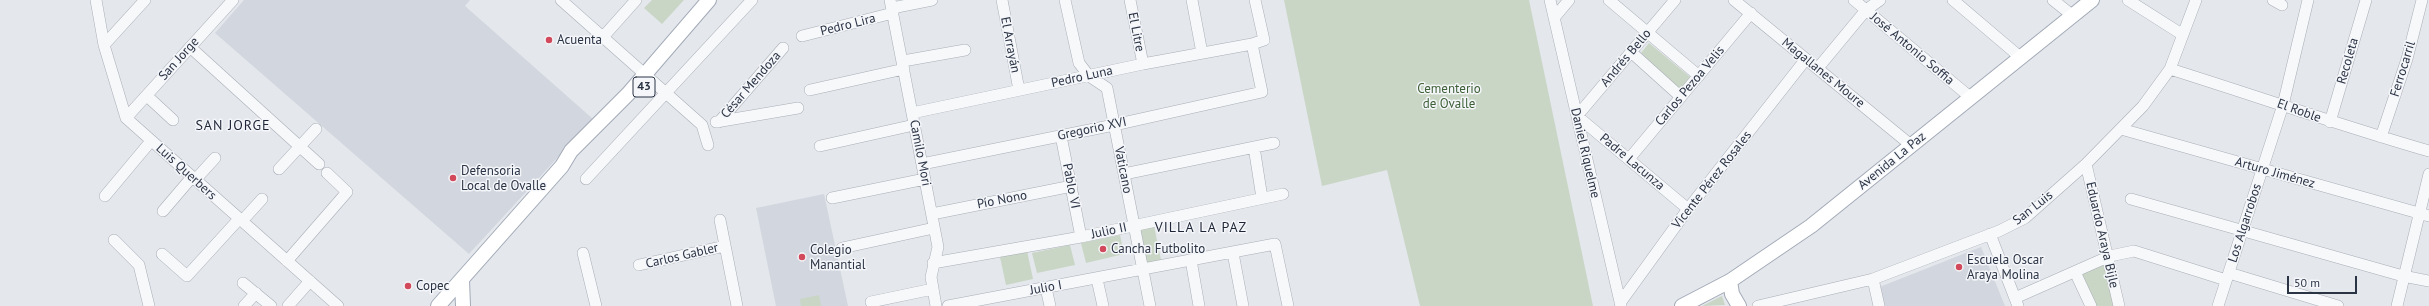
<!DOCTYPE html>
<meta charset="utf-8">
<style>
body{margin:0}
#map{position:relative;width:2429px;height:306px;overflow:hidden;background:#e4e7ec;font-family:"PT Sans",sans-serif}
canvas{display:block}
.scale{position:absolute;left:2287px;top:276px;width:70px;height:18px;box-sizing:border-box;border:2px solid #2b3445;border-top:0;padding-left:5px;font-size:12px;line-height:14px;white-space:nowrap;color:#2b3445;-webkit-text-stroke:3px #f4f6f9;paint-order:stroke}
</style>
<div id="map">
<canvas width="2429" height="306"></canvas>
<div class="scale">50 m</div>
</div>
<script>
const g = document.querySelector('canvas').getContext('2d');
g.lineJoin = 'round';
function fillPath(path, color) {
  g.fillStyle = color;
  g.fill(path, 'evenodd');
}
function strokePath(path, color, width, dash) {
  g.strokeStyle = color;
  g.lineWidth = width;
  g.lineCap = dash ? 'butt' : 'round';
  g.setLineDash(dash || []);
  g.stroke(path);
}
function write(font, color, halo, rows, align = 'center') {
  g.font = font + ' "PT Sans",sans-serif';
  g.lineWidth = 3;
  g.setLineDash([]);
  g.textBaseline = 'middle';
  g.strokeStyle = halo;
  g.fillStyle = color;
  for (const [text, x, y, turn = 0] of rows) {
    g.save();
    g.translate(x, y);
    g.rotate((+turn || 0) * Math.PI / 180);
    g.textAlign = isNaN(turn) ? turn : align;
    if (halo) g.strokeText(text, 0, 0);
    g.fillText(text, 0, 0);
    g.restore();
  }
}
fillPath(new Path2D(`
 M244 0H470L465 6 593 119 469 254 215 33Z
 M824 194 848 306H776L756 208Z
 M1981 247 2005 306H1882L1877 288Z`), '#d2d6de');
fillPath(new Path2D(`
 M652 0H684L662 24 644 8Z
 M1284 0H1529L1593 306H1420L1387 170 1322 186Z
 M1649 43 1690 77 1680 89 1641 53Z
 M1154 226 1161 260 1146 263 1140 229Z
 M1120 235 1124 254 1086 263 1081 243Z
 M1070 245 1075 265 1037 273 1032 253Z
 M1027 251 1033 279 1006 285 1000 257Z
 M2104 265 2115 306H2096L2080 274Z
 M819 295 821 306H801L800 299Z
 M1722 296 1725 305 1702 306Z`), '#c9d6c5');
const minor = new Path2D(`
 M96 0 104 45 126 118 338 306
 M561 0 702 125 708 145
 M890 0 938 247 931 277 936 306
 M1002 0 1019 90
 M1065 0 1079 63 1089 76 1107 88 1150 306
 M1130 0 1143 64
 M1192 0 1202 53
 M1550 0 1621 306
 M1609 0 1699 76
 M1675 0 1577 116 1688 209
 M1734 0 1912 146
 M1854 0 1970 97
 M1953 0 2020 57
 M2053 0 2073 16
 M2128 0 2183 35
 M2273 0 2282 5
 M892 8 932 0
 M1554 18 1569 0
 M802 36 893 13
 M603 37 636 0
 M104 45 145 0
 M190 47 319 164
 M1631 52 1681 97
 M903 61 965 50
 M1818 68 1866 10 1880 0
 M2170 69C2256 96 2342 126 2429 151
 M810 90 904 69
 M147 96 173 120
 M912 113 1143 64 1252 44 1264 40 1255 0
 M126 118 233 0
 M716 122 798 108
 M719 122 783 48
 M2330 122 2366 0
 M2121 129 2429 216
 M1061 136 1081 237
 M2381 137 2407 59 2422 0
 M820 146 914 125
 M1254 147 1262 198
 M1629 159 1751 13
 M922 164 1114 125 1262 92 1252 44
 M2086 164 2119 306
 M279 169 316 129
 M1124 174 1274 143
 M586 179 752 0
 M195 180 215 158
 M105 196 151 141
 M832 198 925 179
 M2131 199 2403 276 2429 281
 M163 211 192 177
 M932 214 1072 186
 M720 220 737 306
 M242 221 262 199
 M1990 234 2018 306
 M114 240 139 265 149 306
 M842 248 934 228
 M583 253 596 306
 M1233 253 1243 306
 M162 254 187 276 239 219
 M1191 260 1199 306
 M287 261 347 192 327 173
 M933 263 1081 237 1283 194
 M639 265 725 246
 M2075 272 2091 306
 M2229 273 2338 306
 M1097 279 1103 306
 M1873 279 1879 306
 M243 283 271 306
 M1046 288 1050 306
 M2015 298 2110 256 2134 251 2226 280
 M871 302 933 289
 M1620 303 1688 209 1806 59
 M244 306 256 293
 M288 306 310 281
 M948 306 1275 244 1288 306
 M1758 306 1873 279 1999 231 2025 218 2086 164 2143 106 2170 69 2196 0
 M2218 306 2283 105 2308 0
 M2397 306 2429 174`);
const major = new Path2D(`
 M462 280 463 306
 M1730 281 1732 294 1739 306
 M438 306 562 166 571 151 628 94 709 0
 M1682 306 1730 281 1811 226 2092 0`);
strokePath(minor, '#a9aeb7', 12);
strokePath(major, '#a3abb8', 16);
strokePath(minor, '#f7f8fa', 11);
strokePath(major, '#fff', 14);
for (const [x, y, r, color] of [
 [549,40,4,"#d1495b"],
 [453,178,4,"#d1495b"],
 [1103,249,4,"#d1495b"],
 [802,257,4,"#d1495b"],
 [1959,267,4,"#d1495b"],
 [408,286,4,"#d1495b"]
]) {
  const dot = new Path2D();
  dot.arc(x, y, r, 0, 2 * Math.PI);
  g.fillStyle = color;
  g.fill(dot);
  strokePath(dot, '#f4f6f9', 1.5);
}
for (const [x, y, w] of [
 [644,87,22]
]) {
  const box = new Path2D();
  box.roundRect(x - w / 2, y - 10, w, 20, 3);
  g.fillStyle = '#f4f6f9';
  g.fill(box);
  strokePath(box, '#2b3445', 1);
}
write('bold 12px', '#2b3445', null, [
 ["43",644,87]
]);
write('13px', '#2b3445', '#f4f6f9', [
 ["Pedro Lira",848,25,-14],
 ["El Litre",1136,32,79],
 ["El Arrayán",1010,45,79],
 ["José Antonio Soffia",1912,49,40],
 ["Andrés Bello",1626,58,-50],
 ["San Jorge",179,59,-48],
 ["Recoleta",2348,61,-74],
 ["Ferrocarril",2403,69,-73],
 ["Magallanes Moure",1823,73,39],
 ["Pedro Luna",1082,77,-12],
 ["César Mendoza",751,85,-49],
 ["Carlos Pezoa Velis",1690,86,-50],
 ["El Roble",2299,111,20],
 ["Gregorio XVI",1092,129,-12],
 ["Camilo Mori",920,153,79],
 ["Daniel Riquelme",1585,153,77],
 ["Avenida La Paz",1892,161,-39],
 ["Padre Lacunza",1632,162,40],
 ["Vaticano",1123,170,79],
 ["Luis Querbers",186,172,42],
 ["Arturo Jiménez",2275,173,16],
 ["Vicente Pérez Rosales",1712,180,-52],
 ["Pablo VI",1071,186,79],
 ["Pío Nono",1002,200,-11],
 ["San Luis",2033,208,-38],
 ["Los Algarrobos",2245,223,-72],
 ["Julio II",1109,231,-12],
 ["Eduardo Araya Bijle",2102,235,77],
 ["Carlos Gabler",682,256,-13],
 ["Julio I",1046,288,-10]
]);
write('13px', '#2b3445', '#f4f6f9', [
 ["Acuenta",557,40],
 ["Defensoria",461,171],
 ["Local de Ovalle",461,186],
 ["Cancha Futbolito",1111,249],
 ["Colegio",810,250],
 ["Manantial",810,265],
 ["Escuela Oscar",1967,260],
 ["Araya Molina",1967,275],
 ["Copec",416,286]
], 'left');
write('13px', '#3f6138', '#f4f6f9', [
 ["Cementerio",1449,89],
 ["de Ovalle",1449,104]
]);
g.letterSpacing = '1px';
write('14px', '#1d2536', '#f4f6f9', [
 ["SAN JORGE",233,126],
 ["VILLA LA PAZ",1201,228]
]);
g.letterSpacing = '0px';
</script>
